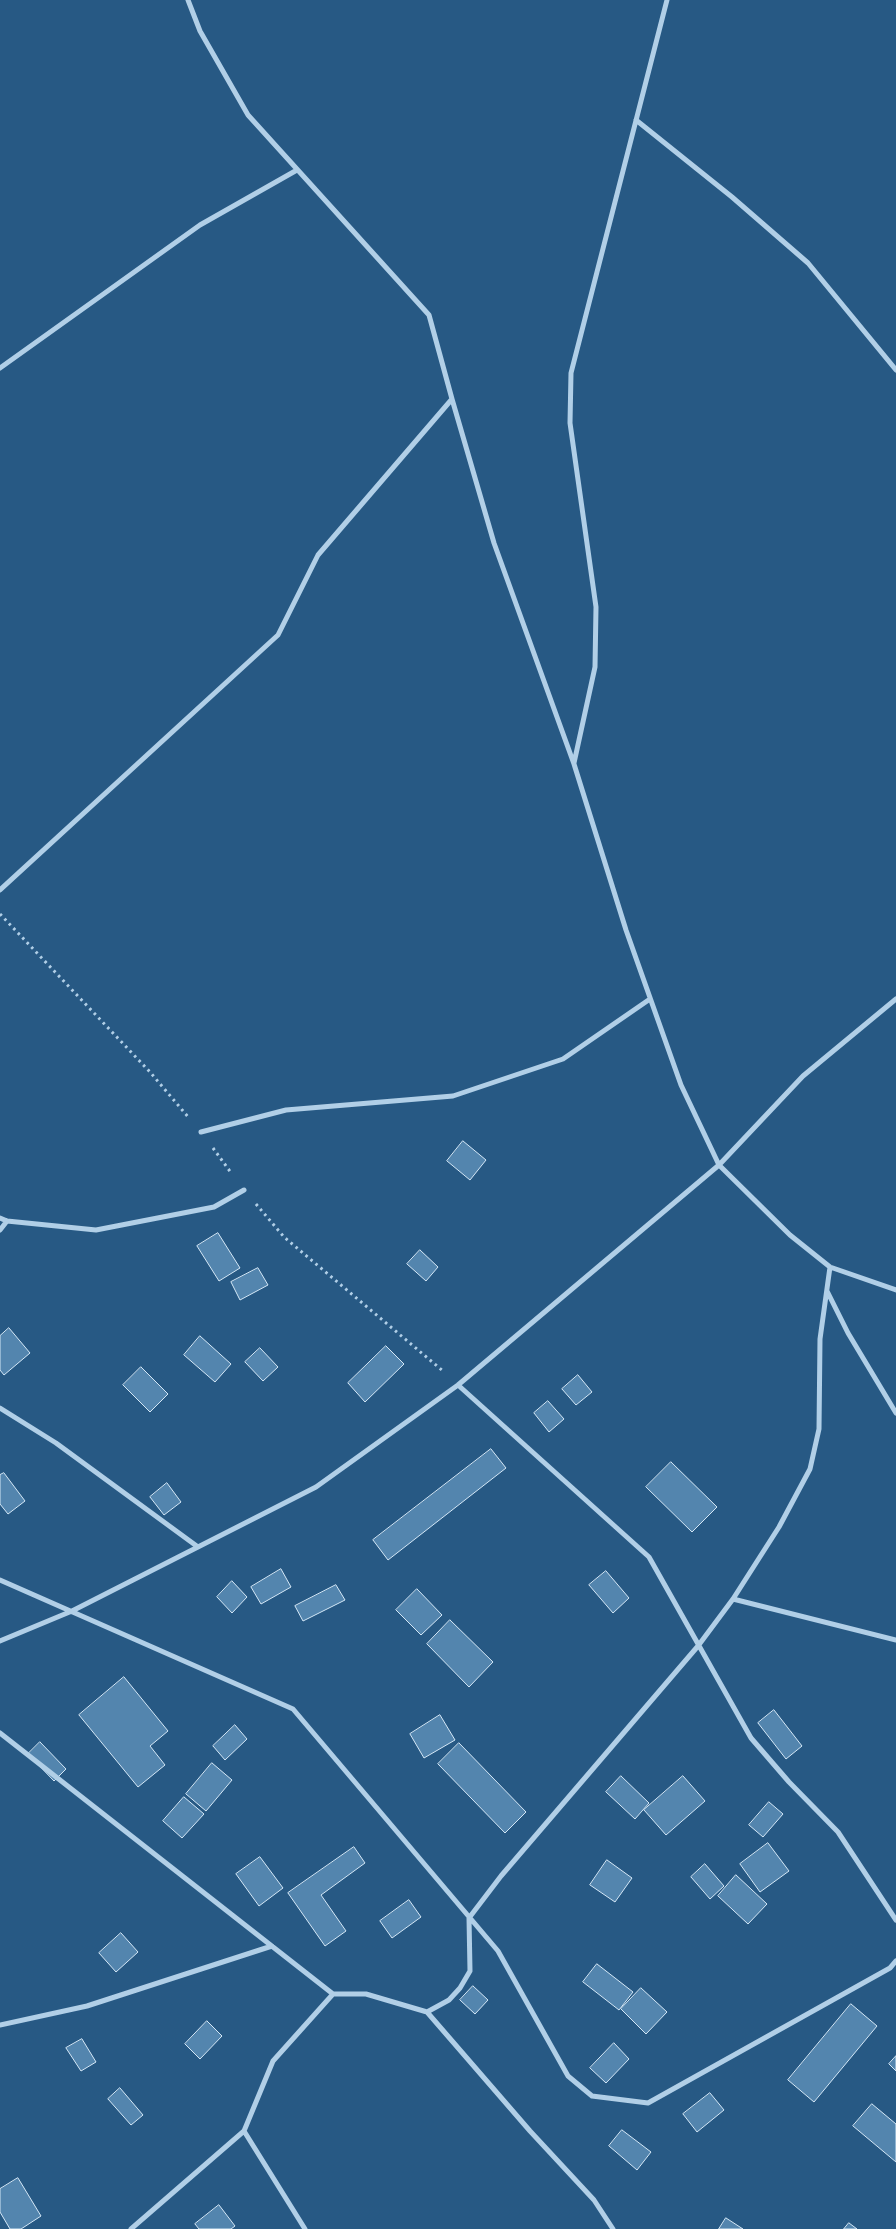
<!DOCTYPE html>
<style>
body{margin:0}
canvas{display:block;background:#275984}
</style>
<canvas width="896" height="2229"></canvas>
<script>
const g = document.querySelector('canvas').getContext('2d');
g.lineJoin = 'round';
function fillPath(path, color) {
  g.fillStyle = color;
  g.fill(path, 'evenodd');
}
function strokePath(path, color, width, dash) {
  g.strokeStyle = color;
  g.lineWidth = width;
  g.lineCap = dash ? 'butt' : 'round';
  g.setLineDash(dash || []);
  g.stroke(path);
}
const building = new Path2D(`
 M463 1141 486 1160 470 1180 447 1161Z
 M218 1233 240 1268 219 1281 197 1246Z
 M420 1250 438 1267 426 1281 407 1264Z
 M258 1268 268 1285 240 1300 231 1282Z
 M9 1328 30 1353 4 1375 0 1370V1336Z
 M200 1336 231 1364 215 1382 184 1355Z
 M386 1346 404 1364 365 1402 348 1383Z
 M260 1348 278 1367 263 1381 245 1362Z
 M141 1367 168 1394 150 1412 123 1385Z
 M578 1375 592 1392 576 1405 562 1389Z
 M548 1401 564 1419 549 1432 534 1413Z
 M491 1449 506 1468 388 1560 373 1540Z
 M671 1462 717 1507 692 1532 646 1487Z
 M4 1473 25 1501 8 1514 0 1504V1475Z
 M167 1483 181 1502 164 1515 150 1497Z
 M281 1569 291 1587 261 1604 251 1587Z
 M606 1571 629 1598 613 1613 589 1585Z
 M232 1581 247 1597 232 1613 217 1597Z
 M336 1585 345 1600 303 1621 295 1606Z
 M417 1589 442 1615 421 1635 396 1610Z
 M450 1620 493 1662 469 1687 427 1644Z
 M124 1677 168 1731 150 1746 165 1765 138 1787 79 1715Z
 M774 1710 802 1746 786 1759 758 1723Z
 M440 1715 455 1740 424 1758 410 1734Z
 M235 1725 247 1739 225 1760 213 1746Z
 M40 1742 66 1769 54 1781 28 1754Z
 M459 1743 526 1812 505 1833 438 1764Z
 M212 1763 232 1780 206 1811 186 1794Z
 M621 1776 649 1803 635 1819 606 1792Z
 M683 1776 705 1801 666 1835 644 1810Z
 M184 1797 204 1814 182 1838 163 1821Z
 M769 1802 783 1814 763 1837 749 1825Z
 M768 1843 789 1871 760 1892 740 1864Z
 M354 1847 365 1863 321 1895 346 1931 325 1946 288 1893Z
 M260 1857 283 1888 259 1906 236 1874Z
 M607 1860 632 1878 615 1902 590 1885Z
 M705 1864 724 1886 710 1899 691 1877Z
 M736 1875 767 1904 748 1924 718 1896Z
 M409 1900 421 1917 392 1938 380 1921Z
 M121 1933 138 1952 116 1972 99 1953Z
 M597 1964 633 1992 619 2010 583 1982Z
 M473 1986 488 2000 475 2014 460 2000Z
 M641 1988 667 2012 646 2034 621 2009Z
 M851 2004 877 2026 814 2102 788 2080Z
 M207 2021 222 2036 200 2059 185 2044Z
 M82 2039 96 2062 81 2071 66 2048Z
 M614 2043 629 2059 606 2083 590 2068Z
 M896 2056V2071L889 2064Z
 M120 2088 143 2115 131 2125 108 2099Z
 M710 2093 724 2110 697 2132 683 2114Z
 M872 2104 896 2124V2162L853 2126Z
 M622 2130 651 2152 637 2170 609 2146Z
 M18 2178 41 2216 21 2229H10L0 2212V2189Z
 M219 2205 235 2226 231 2229H199L195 2224Z
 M726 2218 743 2229H719Z
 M849 2223 857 2229H844Z`);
fillPath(building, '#5385ae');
strokePath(building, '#d4e7f6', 1);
strokePath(new Path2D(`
 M0 914 150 1072 189 1118
 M213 1148 232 1174
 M256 1204 284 1237 443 1371`), '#b1cfe7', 3, [2.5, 4]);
strokePath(new Path2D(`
 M636 120 732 197 808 263 896 370
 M0 368 200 225 297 170
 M452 399 494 543 574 764 626 930 681 1085 719 1165 790 1235 830 1267 896 1290
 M574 763 595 667 596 607 570 423 571 373 667 0
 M0 890 278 635 318 555 452 399 429 315 248 115 200 31 188 0
 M201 1132 286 1110 453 1096 563 1059 650 999
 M0 1218 7 1221 96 1230 214 1207 244 1190
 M0 1230 7 1221
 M827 1291 848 1333 896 1413
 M458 1385 649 1557 751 1738 789 1782 838 1832 896 1920
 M0 1408 56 1443 198 1547
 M0 1580 293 1709 498 1951 568 2076 592 2096 648 2103 890 1968 896 1961
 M733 1599 896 1640
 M0 1641 72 1611 316 1487 458 1385 719 1165 803 1076 896 999
 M0 1733 333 1994
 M427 2012 530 2131 594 2200 613 2229
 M0 2025 87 2006 272 1946
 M244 2131 305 2229
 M131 2229 244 2131 273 2061 333 1994H366L427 2012 449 2000 460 1988 470 1971 469 1918 501 1876 698 1646 733 1599 779 1527 810 1469 819 1429 820 1339 830 1267`), '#b1cfe7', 5);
</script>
